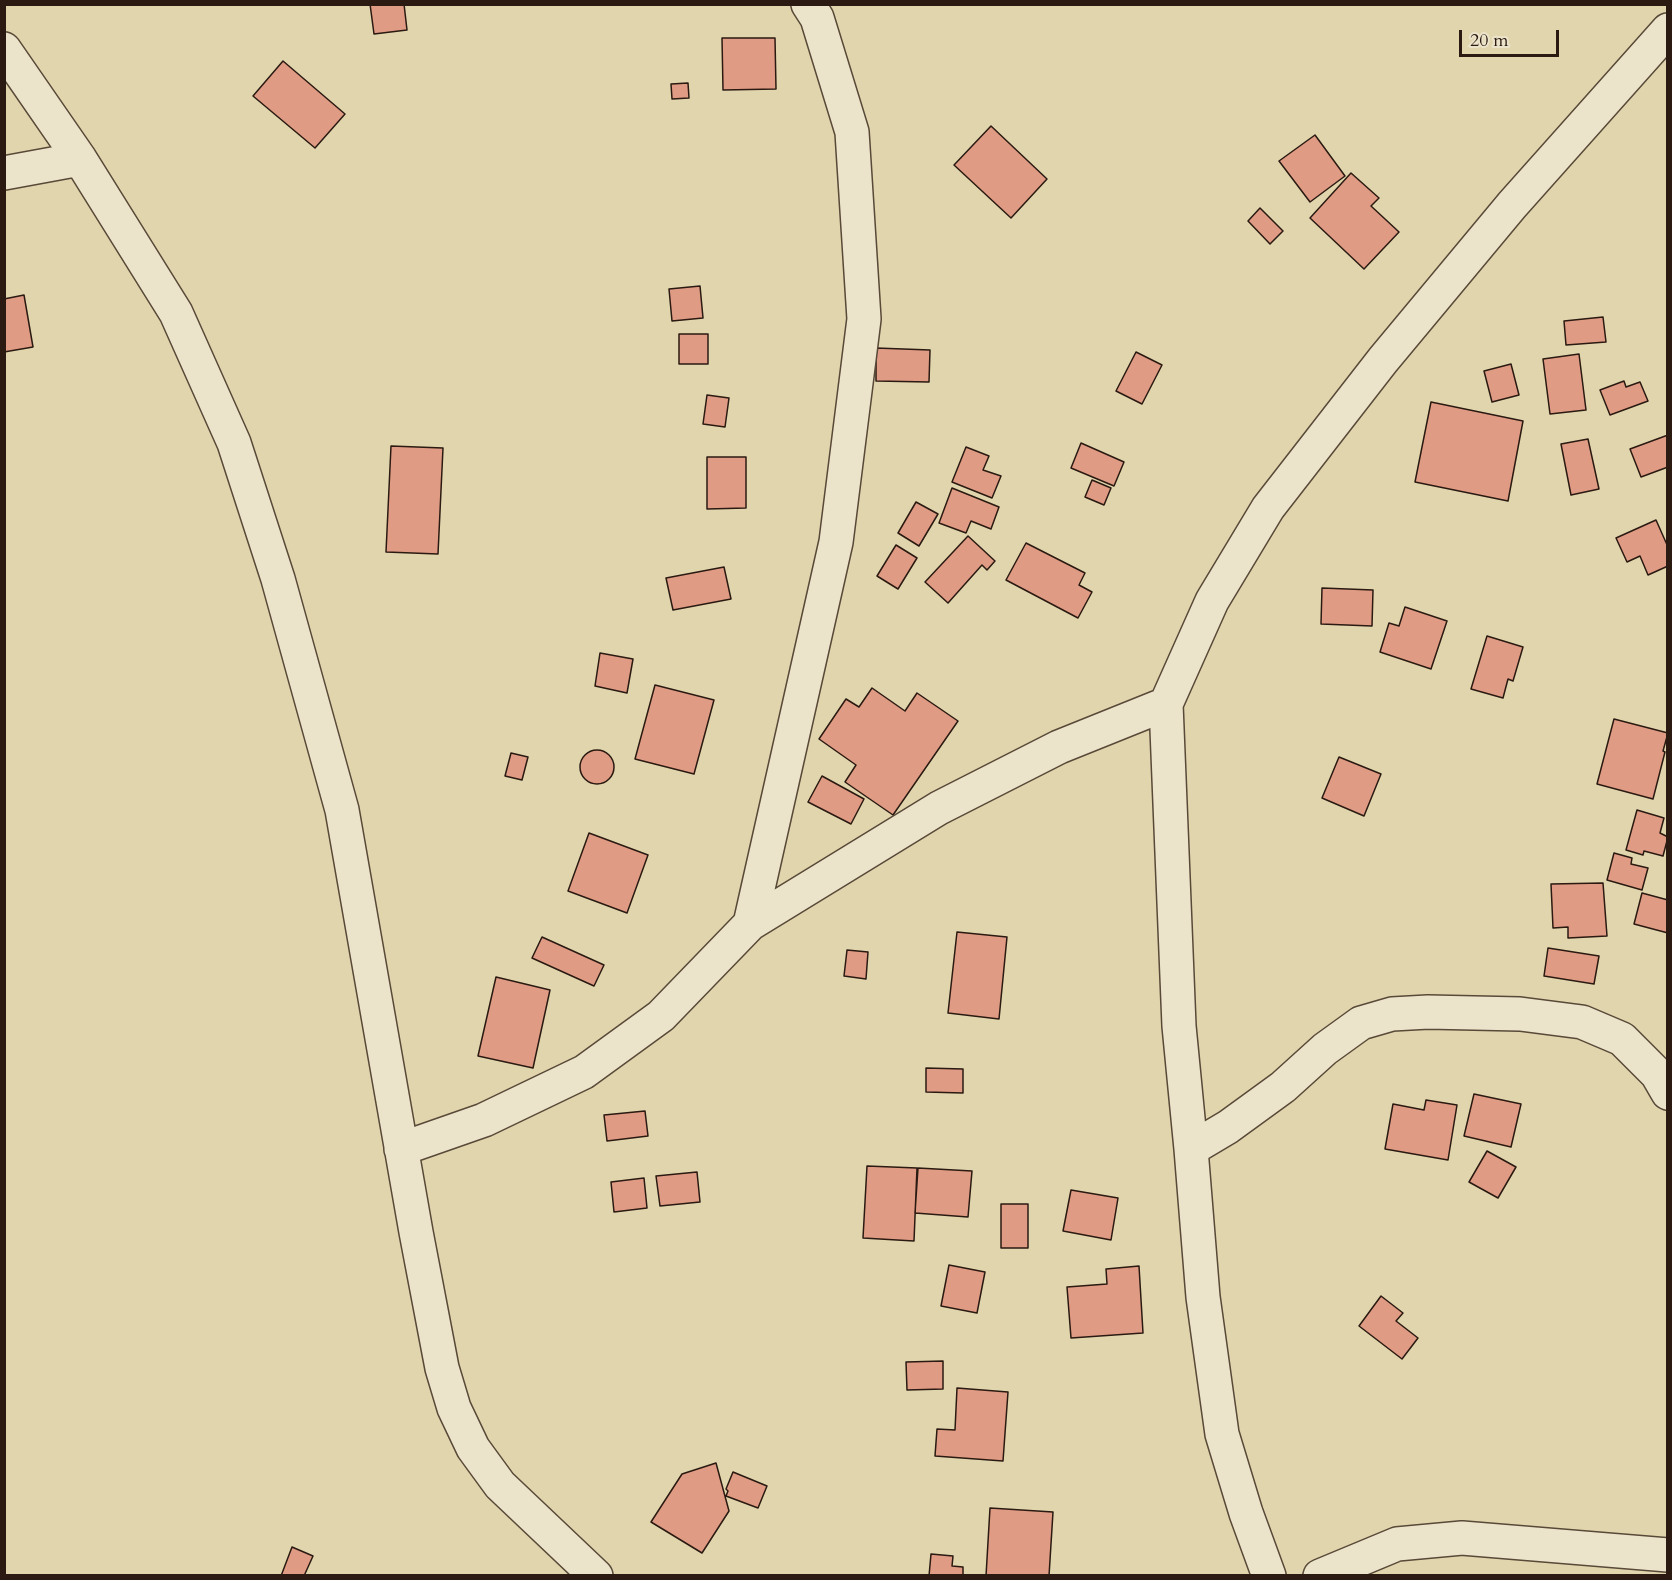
<!DOCTYPE html>
<style>
body{margin:0}
#map{position:relative;width:1672px;height:1580px;overflow:hidden;background:#e1d5ad;font-family:Cardo,serif}
canvas{display:block}
.frame{position:absolute;inset:0;border:6px solid #2a1a11;pointer-events:none}
.scale{position:absolute;left:1459px;top:30px;width:100px;height:27px;box-sizing:border-box;border:3px solid #2a1a11;border-top:0;padding-left:8px;font-size:18px;line-height:21px;white-space:nowrap;color:#2a1a11;-webkit-text-stroke:4px #ece4ca;paint-order:stroke}
</style>
<div id="map">
<canvas width="1672" height="1580"></canvas>
<div class="frame"></div>
<div class="scale">20 m</div>
</div>
<script>
const g = document.querySelector('canvas').getContext('2d');
g.lineJoin = 'round';
function fillPath(path, color) {
  g.fillStyle = color;
  g.fill(path, 'evenodd');
}
function strokePath(path, color, width, dash) {
  g.strokeStyle = color;
  g.lineWidth = width;
  g.lineCap = dash ? 'butt' : 'round';
  g.setLineDash(dash || []);
  g.stroke(path);
}
const building = new Path2D(`
 M370 4H404L407 30 374 34Z
 M722 38H775L776 89 723 90Z
 M283 61 345 114 315 148 253 96Z
 M688 83 689 98 672 99 671 84Z
 M991 126 1047 179 1011 218 954 165Z
 M1315 135 1345 176 1310 202 1279 161Z
 M1351 173 1379 198 1371 206 1399 232 1364 269 1310 218Z
 M1260 208 1283 231 1270 244 1248 221Z
 M700 286 703 318 672 321 669 289Z
 M24 295 33 347 4 352V299Z
 M1603 317 1606 342 1566 345 1564 321Z
 M679 334H708V364H679Z
 M876 348 930 350 929 382 876 381Z
 M1136 352 1162 365 1142 404 1116 391Z
 M1579 354 1586 410 1550 414 1543 359Z
 M1511 364 1519 395 1492 402 1484 371Z
 M1624 381 1626 387 1640 382 1648 401 1610 415 1600 390Z
 M707 395 729 398 725 427 703 424Z
 M1431 402 1523 421 1508 501 1415 482Z
 M1668 435V467L1641 477 1630 449Z
 M1588 439 1599 489 1571 495 1561 444Z
 M1081 443 1124 462 1114 486 1071 468Z
 M391 446 443 448 438 554 386 552Z
 M966 447 989 456 983 470 1001 476 992 498 952 482Z
 M707 457H746V508L707 509Z
 M1092 480 1111 488 1104 505 1085 497Z
 M952 488 999 507 991 529 971 521 966 533 939 523Z
 M916 502 938 514 919 546 898 533Z
 M1656 520 1668 547V566L1648 575 1640 556 1627 562 1616 538Z
 M968 536 995 561 987 570 982 565 948 603 925 582Z
 M1026 543 1085 573 1079 585 1092 592 1078 618 1006 580Z
 M896 545 917 558 898 589 877 576Z
 M724 567 731 599 673 610 666 578Z
 M1322 588 1373 590 1372 626 1321 624Z
 M1405 607 1447 621 1431 669 1380 652 1389 623 1399 626Z
 M1487 636 1523 647 1513 681 1508 679 1503 698 1471 689Z
 M600 653 633 659 627 693 595 686Z
 M655 685 714 700 694 774 635 759Z
 M872 688 905 711 917 693 958 721 893 815 845 782 856 765 819 739 846 699 859 707Z
 M1614 719 1668 733 1663 751 1665 752 1653 799 1597 784Z
 M580 767a17 17 0 1 1 34 0a17 17 0 1 1-34 0Z
 M511 753 528 757 522 780 505 776Z
 M1339 757 1381 774 1364 816 1322 798Z
 M822 776 864 799 851 824 808 802Z
 M1637 810 1664 818 1660 833 1668 837 1663 856 1644 851 1643 855 1626 850Z
 M589 833 648 855 627 913 568 891Z
 M1614 853 1632 858 1631 864 1648 868 1642 890 1607 880Z
 M1603 883 1607 936 1568 938V927L1553 928 1551 884Z
 M1642 893 1668 900V933L1634 924Z
 M957 932 1007 937 999 1019 948 1013Z
 M542 937 604 965 594 986 532 958Z
 M1548 948 1599 956 1594 984 1544 976Z
 M847 950 868 952 866 979 844 976Z
 M496 977 550 990 533 1068 478 1056Z
 M926 1068 963 1069V1093L926 1092Z
 M1474 1094 1521 1104 1511 1147 1464 1136Z
 M1426 1100 1457 1105 1448 1160 1385 1149 1393 1104 1424 1110Z
 M645 1111 648 1136 607 1141 604 1115Z
 M1487 1151 1516 1167 1498 1198 1469 1182Z
 M867 1166 917 1168 914 1241 863 1238Z
 M918 1168 972 1171 968 1217 915 1213Z
 M697 1172 700 1202 660 1206 656 1176Z
 M644 1178 647 1208 614 1212 611 1182Z
 M1071 1190 1118 1198 1111 1240 1063 1231Z
 M1001 1204H1028V1248H1001Z
 M949 1265 985 1272 977 1313 941 1306Z
 M1139 1266 1143 1333 1071 1338 1067 1287 1107 1284 1106 1269Z
 M1381 1296 1403 1313 1396 1321 1418 1338 1402 1359 1359 1326Z
 M943 1361V1389L907 1390 906 1362Z
 M957 1388 1008 1392 1003 1461 935 1456 937 1429 955 1430Z
 M716 1463 729 1511 702 1553 651 1522 682 1474Z
 M733 1472 767 1486 758 1508 726 1496 728 1491 726 1489Z
 M990 1508 1053 1512 1049 1576H986Z
 M292 1547 313 1556 304 1576H281Z
 M931 1554 953 1556 952 1566 963 1567V1576H929Z`);
fillPath(building, '#e09b84');
strokePath(building, '#2a1a11', 1.5);
const minor = new Path2D(`
 M4 49 80 159 176 313 234 443 278 579 342 810 416 1232 442 1368 454 1408 473 1448 500 1485 596 1576
 M4 173 80 159
 M750 924 836 542 864 319 852 132 817 18 808 4
 M401 1149 484 1120 584 1072 661 1016 750 924 939 808 1059 747 1166 704
 M1191 1149 1228 1127 1283 1087 1325 1049 1361 1023 1392 1014 1428 1012 1520 1014 1582 1022 1622 1039 1657 1074 1668 1093
 M1269 1576 1246 1513 1222 1434 1203 1297 1191 1149 1179 1026 1166 704 1212 601 1268 508 1383 360 1512 205 1668 30
 M1320 1576 1397 1544 1462 1538 1668 1555`);
strokePath(minor, '#584938', 36);
strokePath(minor, '#ece4ca', 33);
</script>
